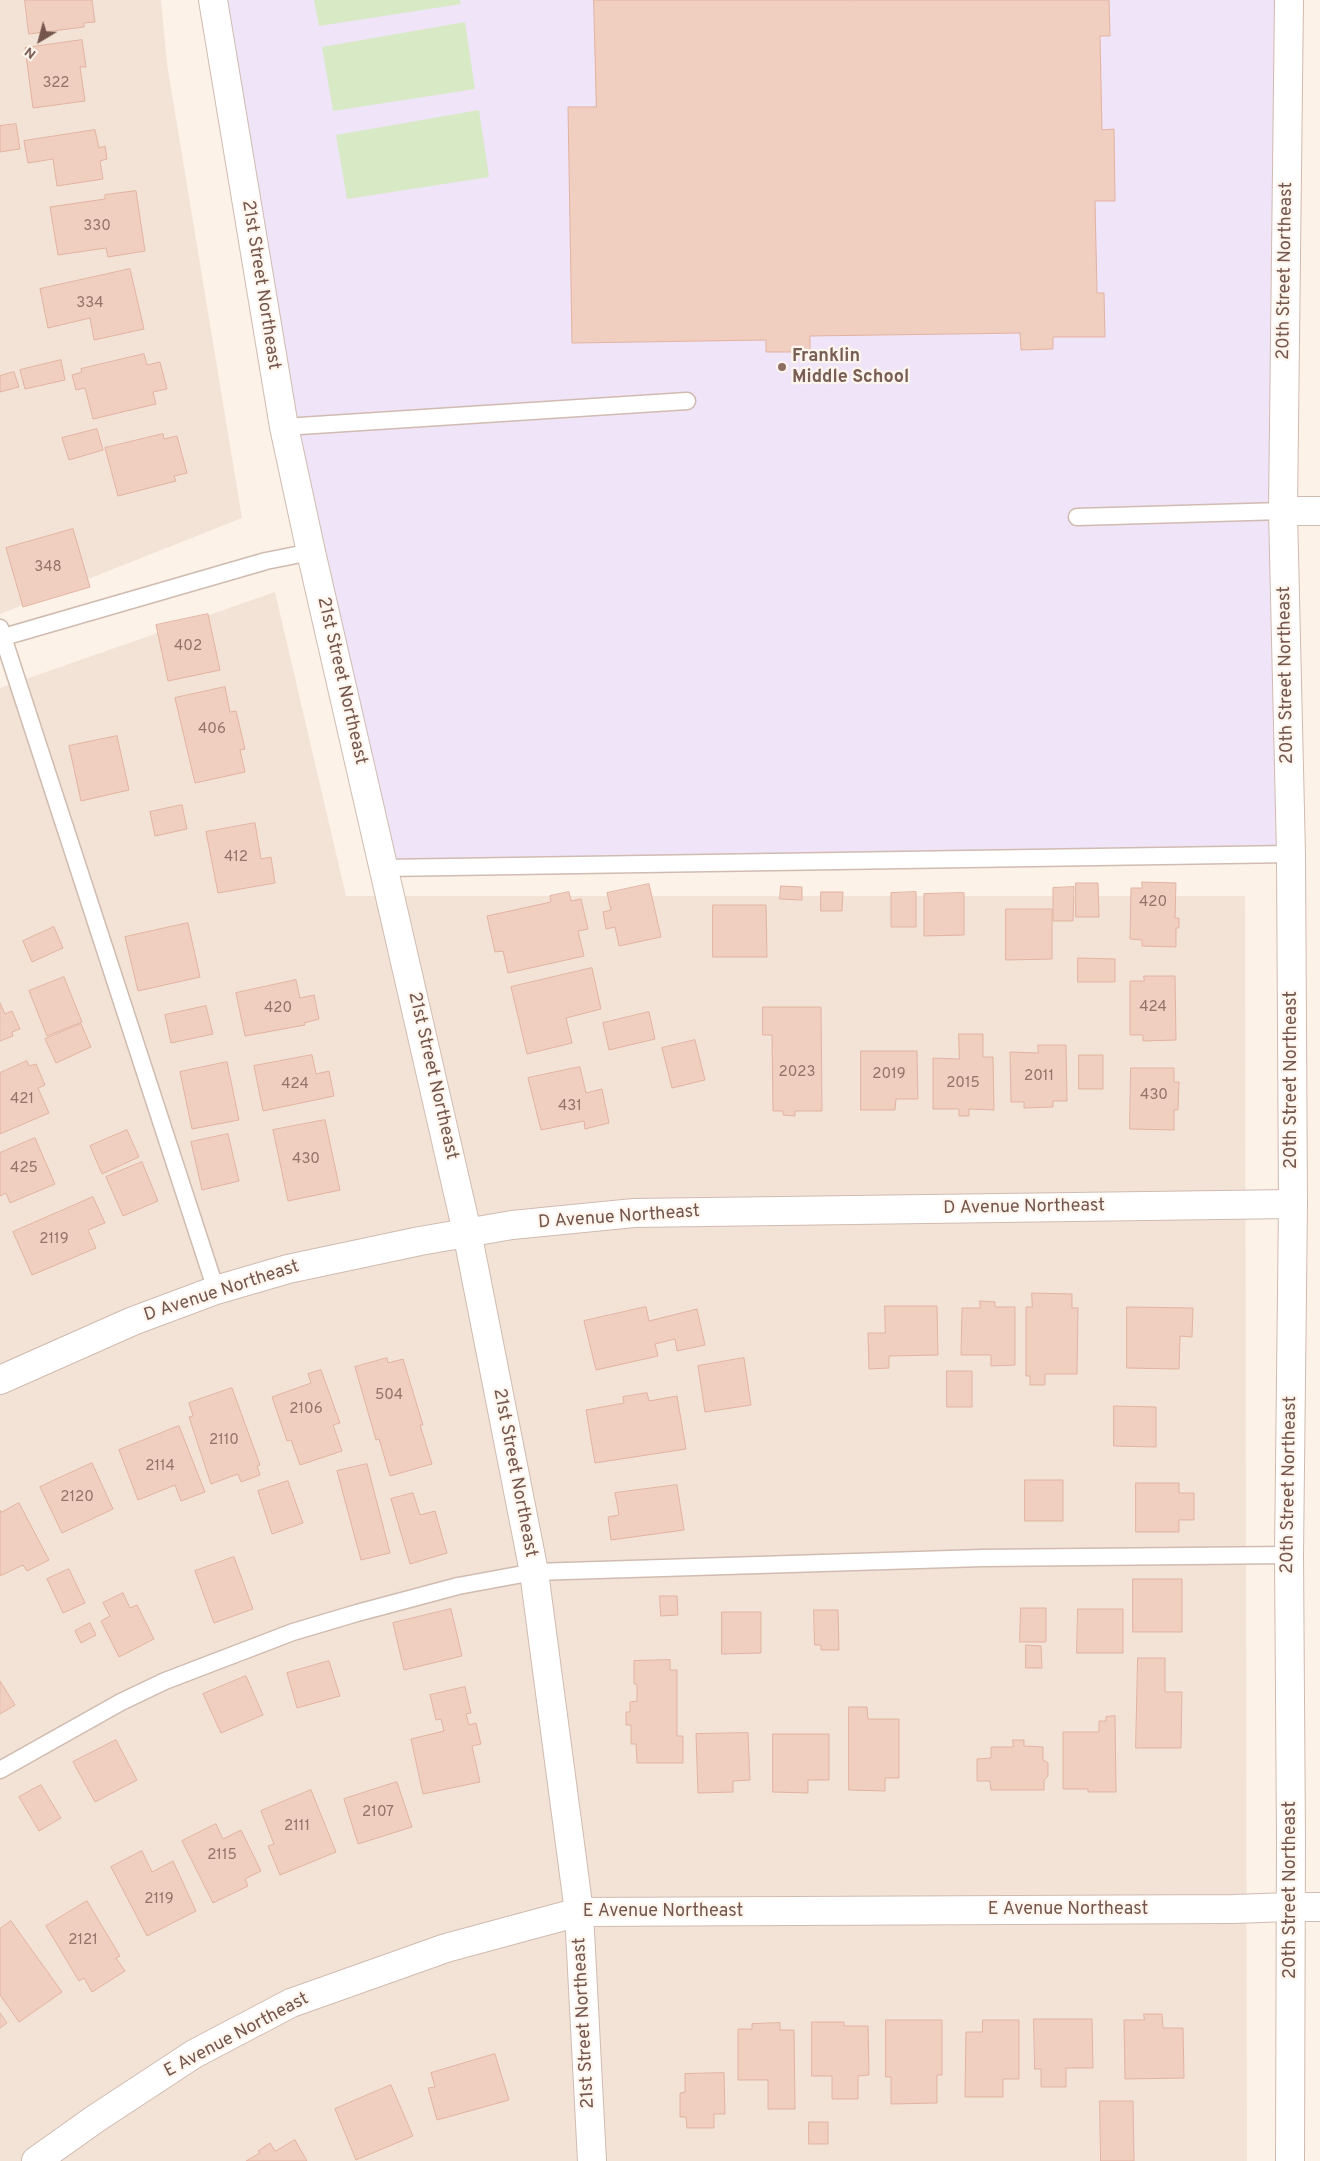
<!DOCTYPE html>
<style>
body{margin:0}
#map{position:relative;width:1320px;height:2161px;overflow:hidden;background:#fcf2e8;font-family:Overpass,sans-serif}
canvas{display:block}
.north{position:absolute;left:15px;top:15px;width:50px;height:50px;-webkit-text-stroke:4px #fef6ee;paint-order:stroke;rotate:217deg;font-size:14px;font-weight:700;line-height:20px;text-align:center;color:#75564c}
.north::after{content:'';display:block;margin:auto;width:18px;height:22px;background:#75564c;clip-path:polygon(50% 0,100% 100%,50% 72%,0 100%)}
</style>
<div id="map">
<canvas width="1320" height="2161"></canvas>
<div class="north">N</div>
</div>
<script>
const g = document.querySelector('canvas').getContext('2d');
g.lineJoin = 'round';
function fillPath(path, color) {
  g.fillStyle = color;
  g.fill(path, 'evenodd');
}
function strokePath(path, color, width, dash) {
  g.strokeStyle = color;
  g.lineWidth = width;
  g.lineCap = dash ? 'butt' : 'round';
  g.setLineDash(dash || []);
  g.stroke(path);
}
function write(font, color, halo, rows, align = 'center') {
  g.font = font + ' Overpass,sans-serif';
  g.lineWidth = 4.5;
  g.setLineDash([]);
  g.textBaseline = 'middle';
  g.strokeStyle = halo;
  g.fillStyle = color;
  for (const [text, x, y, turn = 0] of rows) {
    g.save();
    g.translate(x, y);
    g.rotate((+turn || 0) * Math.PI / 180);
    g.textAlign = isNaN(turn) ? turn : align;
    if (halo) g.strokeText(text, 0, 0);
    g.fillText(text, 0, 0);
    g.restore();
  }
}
fillPath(new Path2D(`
 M0 0H161L167 64 242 518 0 614Z
 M275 592 346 896H1245L1247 2161H0V688Z`), '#f3e3d6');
fillPath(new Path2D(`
 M213 0H1289L1291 854 400 873 311 552Z`), '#efe4f8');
fillPath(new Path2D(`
 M314 0H460L461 4 319 26Z
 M465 22 475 89 333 111 322 47Z
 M479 110 489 177 347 199 336 135Z`), '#d8e9c6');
const building = new Path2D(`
 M25 0H92L95 22 84 23V27L29 34Z
 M594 0H1109L1110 36H1100L1102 130 1114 129 1115 201H1095L1097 293H1104L1105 337H1053V349L1021 350 1020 333 810 336V352H766V340L572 343 568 107H596Z
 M82 40 86 67H80L85 101 33 108 25 48Z
 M16 124 20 149 0 152V126Z
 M95 130 99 148 105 146 107 159 100 161 103 179 57 186 53 159 28 163 24 141Z
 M136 191 145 251 108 257 106 248 58 255 50 207 105 199V195Z
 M130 269 144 329 94 340 90 318 48 328 40 289Z
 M144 354 147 365 160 362 167 389 153 392 156 404 93 419 85 388 76 390 72 375 82 372 81 369Z
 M61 360 65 380 25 389 20 370Z
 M14 372 19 387 0 392V376Z
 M97 429 103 450 69 460 62 438Z
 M163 434 164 439 177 436 187 473 174 476 176 481 118 496 105 448Z
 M73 529 90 587 23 607 6 548Z
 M208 614 220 670 168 681 156 625Z
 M225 687 230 712 236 711 245 749 240 750 245 772 195 783 175 698Z
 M117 736 129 790 81 801 69 746Z
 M182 805 187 829 155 836 150 812Z
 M255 823 261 859 271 857 275 883 218 893 206 832Z
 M1142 882 1176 883 1175 918H1179V928H1176V947L1142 946V940L1130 939 1131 888H1142Z
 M1076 883H1098L1099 917H1076Z
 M649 884 661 937 619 946 615 927 606 929 603 912 611 910 607 893Z
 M781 886 802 887V900L780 899Z
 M1074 887 1073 921H1053V888Z
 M569 892 571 901 581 899 588 929 578 931 584 956 508 973 503 951 495 952 487 916 551 902 550 896Z
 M821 892H843L842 911H821Z
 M916 892V927H891V893Z
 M964 893V935L924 936V894Z
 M713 905H766L767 957H713Z
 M1006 909H1052V959L1006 960Z
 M188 923 200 977 138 991 125 937Z
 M54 927 63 948 32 962 23 941Z
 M1078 958 1115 959V982H1078Z
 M592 968 601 1009 566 1018 572 1043 527 1054 511 987Z
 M1144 976H1175L1176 1040 1143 1041V1035H1130V981H1144Z
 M64 977 82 1022 47 1036 29 991Z
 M296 980 300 998 314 995 319 1019 304 1023 305 1025 245 1036 236 993Z
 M0 1003 5 1014 12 1011 20 1029 12 1032 13 1036 0 1041Z
 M206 1006 213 1034 171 1043 165 1015Z
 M763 1007H821L822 1111H795V1116L783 1115V1111H773L772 1035H763Z
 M649 1012 655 1039 609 1050 603 1023Z
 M81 1024 91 1047 56 1063 45 1039Z
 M959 1034H983V1057H993L994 1110 969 1109V1116H959V1109H933V1058L959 1059Z
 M695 1040 705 1080 672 1088 662 1048Z
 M1038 1045H1066L1067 1101H1053V1107L1024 1108V1102H1011L1010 1052 1038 1053Z
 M861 1051H917L918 1099H896L895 1110H861Z
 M312 1055 316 1074 329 1071 334 1096 263 1111 254 1066Z
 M1079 1055H1103V1089H1079Z
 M27 1061 29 1066 36 1064 45 1085 38 1088 49 1113 0 1134V1073Z
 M227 1062 239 1120 192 1129 180 1072Z
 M580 1067 586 1093 602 1089 609 1123 585 1129 584 1121 541 1130 528 1078Z
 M1131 1068H1174V1082H1179L1178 1110H1174V1130L1130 1129Z
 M325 1120 340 1190 288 1201 273 1130Z
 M127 1130 139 1157 102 1174 90 1146Z
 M228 1134 239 1181 202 1190 191 1142Z
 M35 1138 55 1184 10 1203 6 1193 0 1196V1153Z
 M142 1162 158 1201 123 1216 106 1177Z
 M93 1197 105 1223 88 1230 96 1248 32 1275 13 1232Z
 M1032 1293 1072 1294V1308H1078L1077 1374H1045V1385H1030V1376H1026V1307H1032Z
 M980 1301 995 1302V1307H1015V1365L991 1366V1355H961L962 1308H980Z
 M885 1306H937L938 1355 889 1356V1368L869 1369 868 1333H885Z
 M646 1307 649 1321 697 1309 705 1345 677 1351 675 1339 655 1344 658 1356 596 1370 584 1321Z
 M1127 1307 1193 1308 1192 1337 1180 1336 1179 1369 1127 1368Z
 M387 1358 388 1363 403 1359 423 1425H420L432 1464 390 1476 379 1439 376 1440 355 1367Z
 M744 1358 751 1405 705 1412 698 1366Z
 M321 1370 340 1423 333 1425 342 1451 300 1465 291 1440 287 1441 272 1397 311 1383 308 1374Z
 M947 1371H972V1407H947Z
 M232 1388 260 1465 257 1466 260 1475 241 1482 238 1474 211 1484 189 1417 193 1416 189 1403Z
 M647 1393 649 1401 677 1396 686 1449 595 1463 586 1410 624 1403 623 1397Z
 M1114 1406 1156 1407V1447L1114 1446Z
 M179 1426 205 1492 181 1501 175 1485 138 1500 119 1450Z
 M92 1463 113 1509 62 1533 40 1487Z
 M367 1464 390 1553 361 1560 337 1471Z
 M1025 1480H1063V1521H1025Z
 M288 1481 303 1523 272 1534 258 1491Z
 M1136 1483H1179V1493H1194V1520H1179V1532H1136Z
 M677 1485 684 1530 611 1540 608 1517 619 1515 615 1493Z
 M413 1493 420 1515 435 1511 447 1553 410 1564 391 1499Z
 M19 1503 49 1560 27 1571 23 1565 0 1576V1510L1 1512Z
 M234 1557 253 1609 214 1623 195 1571Z
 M69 1569 85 1603 63 1613 47 1579Z
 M1133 1579H1182V1632H1133Z
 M123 1593 130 1608 137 1605 154 1639 119 1657 101 1621 110 1616 103 1603Z
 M660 1596H677L678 1615 661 1616Z
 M1021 1608H1046V1642H1020Z
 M451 1609 462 1656 404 1670 393 1623Z
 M1078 1609H1123V1653H1077Z
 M814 1610H838L839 1650H821V1645H815Z
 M722 1612H761V1653L722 1654Z
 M90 1623 96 1635 81 1643 75 1631Z
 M1026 1645 1041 1646 1042 1668H1026Z
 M1138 1658H1165V1692H1182L1181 1748H1136Z
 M670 1660V1670H677V1736H683V1763H637L636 1744H631V1725H626V1712H630V1702L637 1701V1684H634V1661Z
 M329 1661 340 1696 297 1708 287 1673Z
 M246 1676 263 1715 221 1733 203 1694Z
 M0 1681 15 1705 0 1714Z
 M465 1687 471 1713 466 1714 469 1725 476 1723 481 1744 472 1746 480 1782 423 1794 411 1739 444 1731 441 1719 436 1720 430 1695Z
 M849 1707H867L868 1719H899V1778H885V1791L849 1790Z
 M1115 1716 1116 1792H1088V1789H1063V1732H1099V1721H1106V1717Z
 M748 1733 750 1780 733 1781V1792L698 1793 696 1734Z
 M773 1734H829V1780H808V1793L773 1792Z
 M116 1740 137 1780 95 1802 73 1762Z
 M1013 1740H1024V1746L1043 1747V1760L1048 1763V1776L1044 1780V1790H991L990 1781H977V1759L991 1758V1747H1013Z
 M397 1782 412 1827 358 1844 344 1799Z
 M41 1785 61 1818 39 1831 19 1797Z
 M311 1790 336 1852 280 1875 268 1846 274 1844 261 1811Z
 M216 1824 223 1839 241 1830 261 1871 245 1879 248 1886 213 1903 182 1841Z
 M142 1851 152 1872 173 1861 196 1911 147 1936 111 1867Z
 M87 1901 120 1956 116 1958 125 1971 92 1992 84 1978 79 1981 46 1926Z
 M11 1921 62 1992 19 2022 0 1995V1929Z
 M0 2013 7 2023 0 2028Z
 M1144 2014H1162L1163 2028H1183L1184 2078 1125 2079 1124 2020H1144Z
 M1034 2019H1092L1093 2068H1066V2087H1041V2069H1035Z
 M886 2020H942V2075H937V2103L891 2104V2077H886Z
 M983 2020H1019V2079H1003V2097H965L966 2032H982Z
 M812 2022H844V2026H868L869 2075 858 2076V2099H832V2076H812Z
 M780 2023V2030H794L795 2109H768V2080H738V2029H752V2024Z
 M495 2054 509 2100 437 2120 428 2088 435 2087 431 2073Z
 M724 2073 725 2114H714V2128H687L686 2117H680V2093L685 2092V2074Z
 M391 2085 413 2136 356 2160 335 2109Z
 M1100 2101H1133L1134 2161H1101Z
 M809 2122H828V2144H809Z
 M295 2140 307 2161H246L260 2153 258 2151 270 2143 275 2151Z`);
fillPath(building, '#f0cec0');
strokePath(building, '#e3b3a1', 1);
const lane = new Path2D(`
 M284 427 687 401
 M1077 517 1283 511
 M0 628 216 1290
 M0 638 266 561 311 552
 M385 868 1291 854
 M0 1770 121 1702 165 1681 293 1632 357 1613 458 1586 534 1572 982 1558 1289 1555`);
const street = new Path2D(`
 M213 0 284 427 311 552 467 1232 534 1572 579 1912 592 2161
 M1283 511H1320
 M0 1380 133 1321 216 1290 288 1269 420 1241 512 1225 634 1213 1293 1204
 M36 2161 95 2119 194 2054 291 2003 446 1948 579 1912 1233 1909 1291 1907`);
const secondary = new Path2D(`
 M1289 0 1283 511 1291 854 1293 1204 1289 1555 1291 1839 1290 2161
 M1291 1907H1320`);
strokePath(lane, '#d0bbb0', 19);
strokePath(street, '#d0bbb0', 30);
strokePath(secondary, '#d2baae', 30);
strokePath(lane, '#fff', 16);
strokePath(street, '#fff', 28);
strokePath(secondary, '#fff', 28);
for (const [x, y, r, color] of [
 [782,367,5,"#8d6e63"]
]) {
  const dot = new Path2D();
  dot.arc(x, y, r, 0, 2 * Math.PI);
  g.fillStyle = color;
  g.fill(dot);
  strokePath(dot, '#fef6ee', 2);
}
write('15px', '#947469', null, [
 ["322",56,84],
 ["330",97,227],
 ["334",90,304],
 ["348",48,568],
 ["402",188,647],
 ["406",212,730],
 ["412",236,858],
 ["420",1153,903],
 ["424",1153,1008],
 ["420",278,1009],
 ["2023",797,1073],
 ["2019",889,1075],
 ["2011",1039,1077],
 ["2015",963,1084],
 ["424",295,1085],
 ["430",1154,1096],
 ["421",22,1100],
 ["431",570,1107],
 ["430",306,1160],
 ["425",24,1169],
 ["2119",54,1240],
 ["504",389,1396],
 ["2106",306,1410],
 ["2110",224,1441],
 ["2114",160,1467],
 ["2120",77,1498],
 ["2107",378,1813],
 ["2111",297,1827],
 ["2115",222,1856],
 ["2119",159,1900],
 ["2121",83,1941]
]);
write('18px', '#75564c', '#fef6ee', [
 ["20th Street Northeast",1286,271,-89],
 ["21st Street Northeast",260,285,81],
 ["20th Street Northeast",1287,675,-91],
 ["21st Street Northeast",341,681,77],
 ["21st Street Northeast",432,1076,77],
 ["20th Street Northeast",1292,1080,-90],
 ["D Avenue Northeast",1024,1208,-1],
 ["D Avenue Northeast",619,1218,-4],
 ["D Avenue Northeast",222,1292,-18],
 ["21st Street Northeast",514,1473,79],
 ["20th Street Northeast",1290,1485,-89],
 ["20th Street Northeast",1291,1890,-90],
 ["E Avenue Northeast",1068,1910],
 ["E Avenue Northeast",663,1912],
 ["21st Street Northeast",585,2023,-93],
 ["E Avenue Northeast",237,2036,-28]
]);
write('bold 18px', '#785e54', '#fef6ee', [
 ["Franklin",792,357],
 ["Middle School",792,378]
], 'left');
</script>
